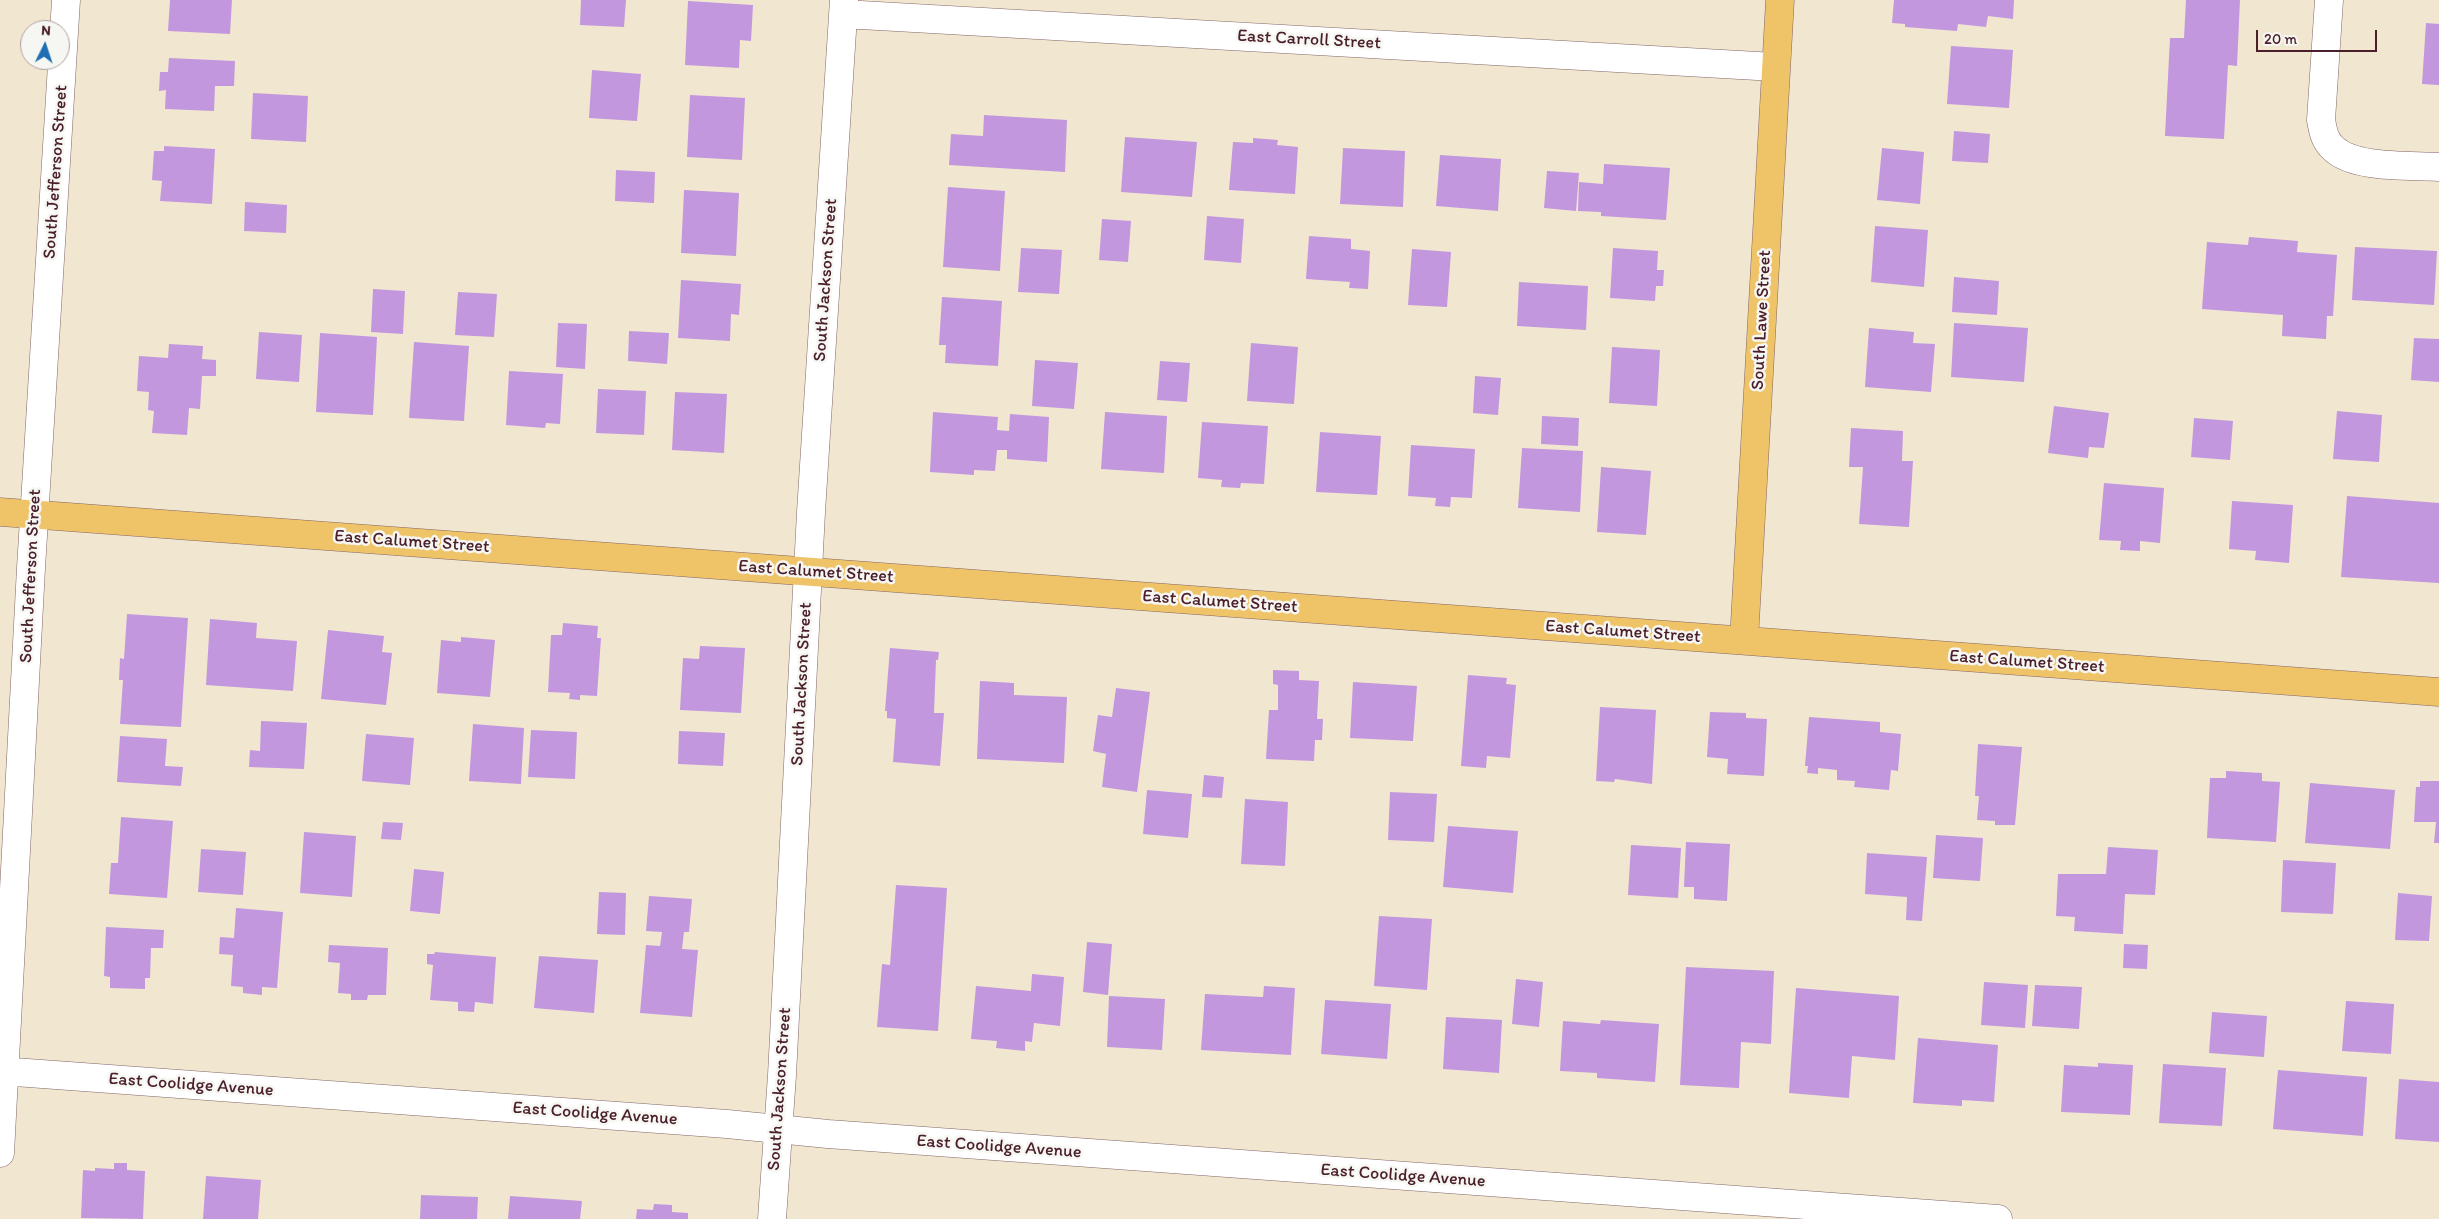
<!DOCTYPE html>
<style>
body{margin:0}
#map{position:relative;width:2439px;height:1219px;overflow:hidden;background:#f1e7d1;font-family:Itim,sans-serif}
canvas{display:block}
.north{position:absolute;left:20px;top:20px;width:50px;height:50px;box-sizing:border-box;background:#f6f6f2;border:1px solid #b1a0a2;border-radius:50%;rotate:4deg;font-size:14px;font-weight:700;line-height:20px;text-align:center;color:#4a1f2b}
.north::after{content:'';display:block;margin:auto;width:18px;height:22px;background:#1f6fb2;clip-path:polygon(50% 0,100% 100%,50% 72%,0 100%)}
.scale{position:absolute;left:2256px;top:30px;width:121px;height:22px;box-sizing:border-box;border:2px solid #4a1f2b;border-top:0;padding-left:6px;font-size:15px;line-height:18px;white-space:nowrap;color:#4a1f2b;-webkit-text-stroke:4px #f6f6f2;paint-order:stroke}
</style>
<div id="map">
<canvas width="2439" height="1219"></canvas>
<div class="north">N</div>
<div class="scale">20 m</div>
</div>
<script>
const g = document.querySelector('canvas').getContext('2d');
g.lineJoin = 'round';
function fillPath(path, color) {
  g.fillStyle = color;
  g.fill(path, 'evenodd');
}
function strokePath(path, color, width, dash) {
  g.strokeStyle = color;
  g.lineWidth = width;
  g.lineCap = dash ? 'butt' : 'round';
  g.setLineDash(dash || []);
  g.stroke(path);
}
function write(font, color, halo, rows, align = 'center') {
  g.font = font + ' Itim,sans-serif';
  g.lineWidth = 5;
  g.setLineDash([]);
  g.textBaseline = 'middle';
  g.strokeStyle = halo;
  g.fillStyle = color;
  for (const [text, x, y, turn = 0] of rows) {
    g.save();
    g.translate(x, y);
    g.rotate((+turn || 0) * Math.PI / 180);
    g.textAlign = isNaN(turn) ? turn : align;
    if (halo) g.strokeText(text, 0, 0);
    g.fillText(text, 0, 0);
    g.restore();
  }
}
fillPath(new Path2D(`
 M170 0H232L230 34 168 31Z
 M581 0H626L624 27 580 25Z
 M1894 0H2014L2013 19 1988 16 1986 27 1958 24 1957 31 1905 27V24L1892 23Z
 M2186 0H2240L2237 66 2228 65 2224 139 2165 136 2170 38H2184Z
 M688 1 753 5 751 41 740 40 739 68 685 65Z
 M2426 23 2439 24V85L2422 84Z
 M1951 46 2013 50 2009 108 1947 104Z
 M169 58 235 61 234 86H215L214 111 165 109 166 90 159 91 160 72H168Z
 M592 70 641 74 637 121 589 118Z
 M253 93 308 96 306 142 251 139Z
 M690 95 745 98 742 160 687 157Z
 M984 115 1067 120 1065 172 949 165 951 134 983 136Z
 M1954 131 1990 134 1988 163 1952 161Z
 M1125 137 1197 142 1192 197 1121 192Z
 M1253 138 1278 140 1277 145 1298 147 1295 194 1229 190 1233 142 1253 143Z
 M164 146 215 149 212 204 160 201 162 181 152 180 154 151H164Z
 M1343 148 1405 151 1403 207 1340 204Z
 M1882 148 1924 152 1920 204 1877 200Z
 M1440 155 1501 159 1498 211 1436 206Z
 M1604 164 1670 168 1666 220 1601 216V212L1578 211 1579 182 1603 184Z
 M616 170 655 172 654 203 615 201Z
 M1547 171 1579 173 1576 211 1544 208Z
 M948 187 1005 191 1000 271 943 267Z
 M684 190 739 193 736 256 681 253Z
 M245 202 287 205 286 233 244 231Z
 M1207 216 1244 219 1241 263 1204 260Z
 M1102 219 1131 221 1128 262 1099 260Z
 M1875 226 1928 230 1924 287 1871 282Z
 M1309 236 1351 239V249L1370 251 1368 289 1349 288 1350 282 1306 279Z
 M2249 237 2298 241 2297 252 2337 255 2333 316H2327L2326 339 2282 336 2283 315 2202 309 2207 242 2248 245Z
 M2355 247 2437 251 2434 305 2352 300Z
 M1021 248 1062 250 1059 294 1018 292Z
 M1613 248 1658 251 1657 270H1664L1663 286H1656L1655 301 1610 298Z
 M1412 249 1451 252 1447 307 1408 305Z
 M1954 277 1999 281 1997 315 1952 312Z
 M681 280 741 284 739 315 731 314 730 341 678 338Z
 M1519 282 1588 286 1586 330 1517 326Z
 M373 289 405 291 403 334 371 332Z
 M458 292 497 294 494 337 455 335Z
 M942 297 1002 301 998 366 945 363 946 345H939Z
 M558 323 587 324 585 369 556 367Z
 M1954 323 2028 328 2024 382 1951 377Z
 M1869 328 1914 332 1913 343 1935 344 1931 392 1865 387Z
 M629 331 669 333 667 364 628 361Z
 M259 332 302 335 299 382 256 379Z
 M320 333 377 337 373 415 316 412Z
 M2414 338 2439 339V382L2411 380Z
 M414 342 469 346 464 421 409 418Z
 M1251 343 1298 347 1294 404 1247 401Z
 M169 344 203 346 202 359 216 360V376H202L200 409 189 408 187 435 152 433 154 411 148 410 149 392 137 391 139 356 168 358Z
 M1612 347 1660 350 1657 406 1609 403Z
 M1035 360 1078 363 1074 409 1032 406Z
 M1160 361 1190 363 1187 402 1157 400Z
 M509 371 563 374 560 424 546 423 545 428 506 425Z
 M1475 376 1501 378 1498 415 1473 413Z
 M598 389 646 391 644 435 596 433Z
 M675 392 727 394 724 453 672 450Z
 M2054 406 2109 413 2104 448 2089 447 2088 458 2048 453Z
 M2337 411 2382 415 2379 462 2333 459Z
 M933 412 998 417 997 430 1009 431 1010 414 1049 417 1047 462 1007 459V450H997L995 471 974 470V475L930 472Z
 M1105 412 1167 416 1164 473 1101 469Z
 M1542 416 1579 418 1578 446 1541 444Z
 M2194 418 2233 421 2230 460 2191 457Z
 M1202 422 1268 426 1264 484 1241 483 1240 488 1221 487 1222 480 1198 478Z
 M1851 428 1903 431 1902 461H1913L1909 527 1859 524 1863 467H1849Z
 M1320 432 1381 436 1377 495 1316 492Z
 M1411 445 1475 449 1472 498 1451 497 1450 507 1435 506 1436 498 1408 496Z
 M1522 448 1583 451 1580 512 1518 508Z
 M1601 467 1651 471 1646 535 1597 532Z
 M2104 483 2164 488 2160 543 2140 541V551L2120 550 2121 541 2099 540Z
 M2347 496 2439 503V583L2341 577Z
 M2232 501 2293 505 2289 563 2255 560 2256 551 2229 549Z
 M127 614 188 618 181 727 120 724 123 680H119L120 658 124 659Z
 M210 619 257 623 256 638 297 641 293 691 206 685Z
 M563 623 598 626 597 638H601L597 696 580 695V700L569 699 570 693 548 692 551 635H562Z
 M328 630 384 636 382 652 392 653 386 705 321 699Z
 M461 637 495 640 490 697 437 693 441 640 461 642Z
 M700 646 745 648 741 713 680 710 683 658 699 659Z
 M890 648 939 652 938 660H936L934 713H944L940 766 893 762 896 719 887 718V711H885Z
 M1273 670 1299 671V680L1319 681 1317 719H1323L1322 740H1315L1314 761 1266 759 1269 710H1278V685L1273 684Z
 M1468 675 1507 678 1506 684 1516 685 1510 758 1487 756 1486 768 1461 766Z
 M980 681 1014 683V695L1067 697 1064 763 977 759Z
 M1353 682 1417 686 1413 741 1350 738Z
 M1116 688 1150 692 1137 792 1102 787 1106 754 1093 751 1098 715 1112 717Z
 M1600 707 1656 710 1652 784 1615 779 1614 782 1596 781Z
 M1710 712 1746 713V718L1767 719 1764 776 1727 774 1728 759 1707 757Z
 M1809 717 1880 722V732L1901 734 1898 771 1891 770 1889 790 1854 787 1855 781 1837 780V770L1818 768V774L1807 773 1808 766H1805Z
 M261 721 307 723 304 769 249 767 250 750 260 751Z
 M473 724 524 728 521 784 469 781Z
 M531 730 577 732 575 779 528 777Z
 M679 731 725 733 723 766 678 764Z
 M366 734 414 738 410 785 362 781Z
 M120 736 167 739 165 766 183 767 181 786 117 782Z
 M1978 744 2022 747 2015 825H1995V821L1977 820 1979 796H1975Z
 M2226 771 2262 773V781L2280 782 2276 842 2207 838 2210 778H2226Z
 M1204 775 1224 777 1222 798 1202 797Z
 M2420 781H2439V843H2434L2436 822H2414L2416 787H2420Z
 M2310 783 2395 790 2390 849 2305 843Z
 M1147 790 1192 794 1188 838 1143 834Z
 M1390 792 1437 794 1434 842 1388 840Z
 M1245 799 1288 802 1285 866 1241 864Z
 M121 817 173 821 167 898 109 894 111 863H118Z
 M383 822 403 823 401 840 381 839Z
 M1448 826 1518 831 1513 893 1443 887Z
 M304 832 356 836 352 897 300 893Z
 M1936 835 1983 838 1980 881 1933 878Z
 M1686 842 1730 844 1727 901 1694 899V887H1684Z
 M1631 845 1681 848 1678 898 1628 895Z
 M2108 847 2158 850 2155 895 2125 894 2123 934 2074 931 2075 917 2056 916 2058 874H2106Z
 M201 849 246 852 243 895 198 892Z
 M1867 853 1927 857 1922 921 1906 920 1907 897 1865 894Z
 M2283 860 2336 863 2333 914 2281 912Z
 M414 869 444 872 440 914 410 911Z
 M896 885 947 888 938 1031 877 1027 882 964 890 965Z
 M599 892 626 893 625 935 597 934Z
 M2398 893 2432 896 2429 941 2395 940Z
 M649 896 692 899 689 932H684L682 949 698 950 692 1017 640 1013 646 945 660 946 662 932 646 931Z
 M236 908 283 912 277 988 262 987V995L243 993V987L231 986 233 955 219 954 220 937 234 938Z
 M1379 916 1432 919 1427 990 1374 986Z
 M106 927 164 930 163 948H151L150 978H145V989L110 988V977L104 976Z
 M1087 942 1112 944 1108 995 1083 992Z
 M2124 944 2148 945 2147 969 2123 968Z
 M329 945 388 948 386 995H368L367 1000H351V994L338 993 340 963 328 962Z
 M435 952 496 957 493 1004 475 1002 474 1012 458 1011V1002L430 1000 433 965 427 964V954H434Z
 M539 956 598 960 594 1013 534 1008Z
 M1686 967 1774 971 1771 1044 1741 1042 1739 1088 1680 1085Z
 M1032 974 1064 977 1060 1026 1034 1023 1032 1042 1025 1041V1051L996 1048 997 1041 971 1039 976 986 1031 991Z
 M1516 979 1543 982 1539 1027 1512 1024Z
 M1984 982 2028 985 2025 1028 1981 1025Z
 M2035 985 2082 987 2079 1029 2032 1026Z
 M1264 986 1295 988 1291 1055 1201 1050 1205 994 1263 997Z
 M1796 988 1899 996 1895 1060 1852 1056 1849 1098 1789 1093Z
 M1109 996 1165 999 1162 1050 1107 1047Z
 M1325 1000 1391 1004 1387 1059 1321 1054Z
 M2346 1001 2394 1004 2391 1054 2342 1051Z
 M2212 1012 2267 1016 2264 1057 2209 1053Z
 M1446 1017 1502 1020 1499 1073 1443 1069Z
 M1601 1020 1659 1024 1655 1082 1597 1078V1073L1560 1071 1563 1021 1600 1024Z
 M1918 1038 1998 1045 1994 1102 1962 1100V1106L1913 1103Z
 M2098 1063 2133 1065 2130 1115 2061 1112 2064 1065 2098 1067Z
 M2163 1064 2226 1068 2222 1126 2159 1123Z
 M2278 1070 2367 1077 2363 1136 2273 1129Z
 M2399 1079 2439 1082V1142L2395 1139Z
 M114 1163H127V1170L145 1171 143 1219 81 1218 83 1170 95 1171V1168L114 1169Z
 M206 1176 261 1180 258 1219H203Z
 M421 1195 478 1197 477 1219H420Z
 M510 1196 582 1201 580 1219H508Z
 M654 1204 672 1205V1212L688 1213V1219H636L637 1209 653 1210Z`), '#c297de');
const minor = new Path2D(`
 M2329 0 2321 120C2323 130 2324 140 2333 148 2354 169 2410 165 2439 167
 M843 14 1775 67
 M0 1071 727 1124 828 1134 1998 1219
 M0 1153 31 568 66 0
 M772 1219 782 1075 811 512 844 0`);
const major = new Path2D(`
 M0 512 2439 692
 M1744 640 1780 0`);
strokePath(minor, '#846565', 29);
strokePath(major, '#846565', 29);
strokePath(minor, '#fff', 28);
strokePath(major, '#efc469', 28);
write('18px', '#4a1f2b', '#f6f6f2', [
 ["East Carroll Street",1309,40,3],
 ["South Jefferson Street",56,172,-86],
 ["South Jackson Street",826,280,-86],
 ["South Lawe Street",1762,320,-87],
 ["East Calumet Street",412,542,4],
 ["East Calumet Street",816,572,4],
 ["South Jefferson Street",31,576,-87],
 ["East Calumet Street",1220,602,4],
 ["East Calumet Street",1623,632,4],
 ["East Calumet Street",2027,662,4],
 ["South Jackson Street",802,684,-87],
 ["East Coolidge Avenue",191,1085,4],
 ["South Jackson Street",780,1089,-86],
 ["East Coolidge Avenue",595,1114,4],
 ["East Coolidge Avenue",999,1147,4],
 ["East Coolidge Avenue",1403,1176,4]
]);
</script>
